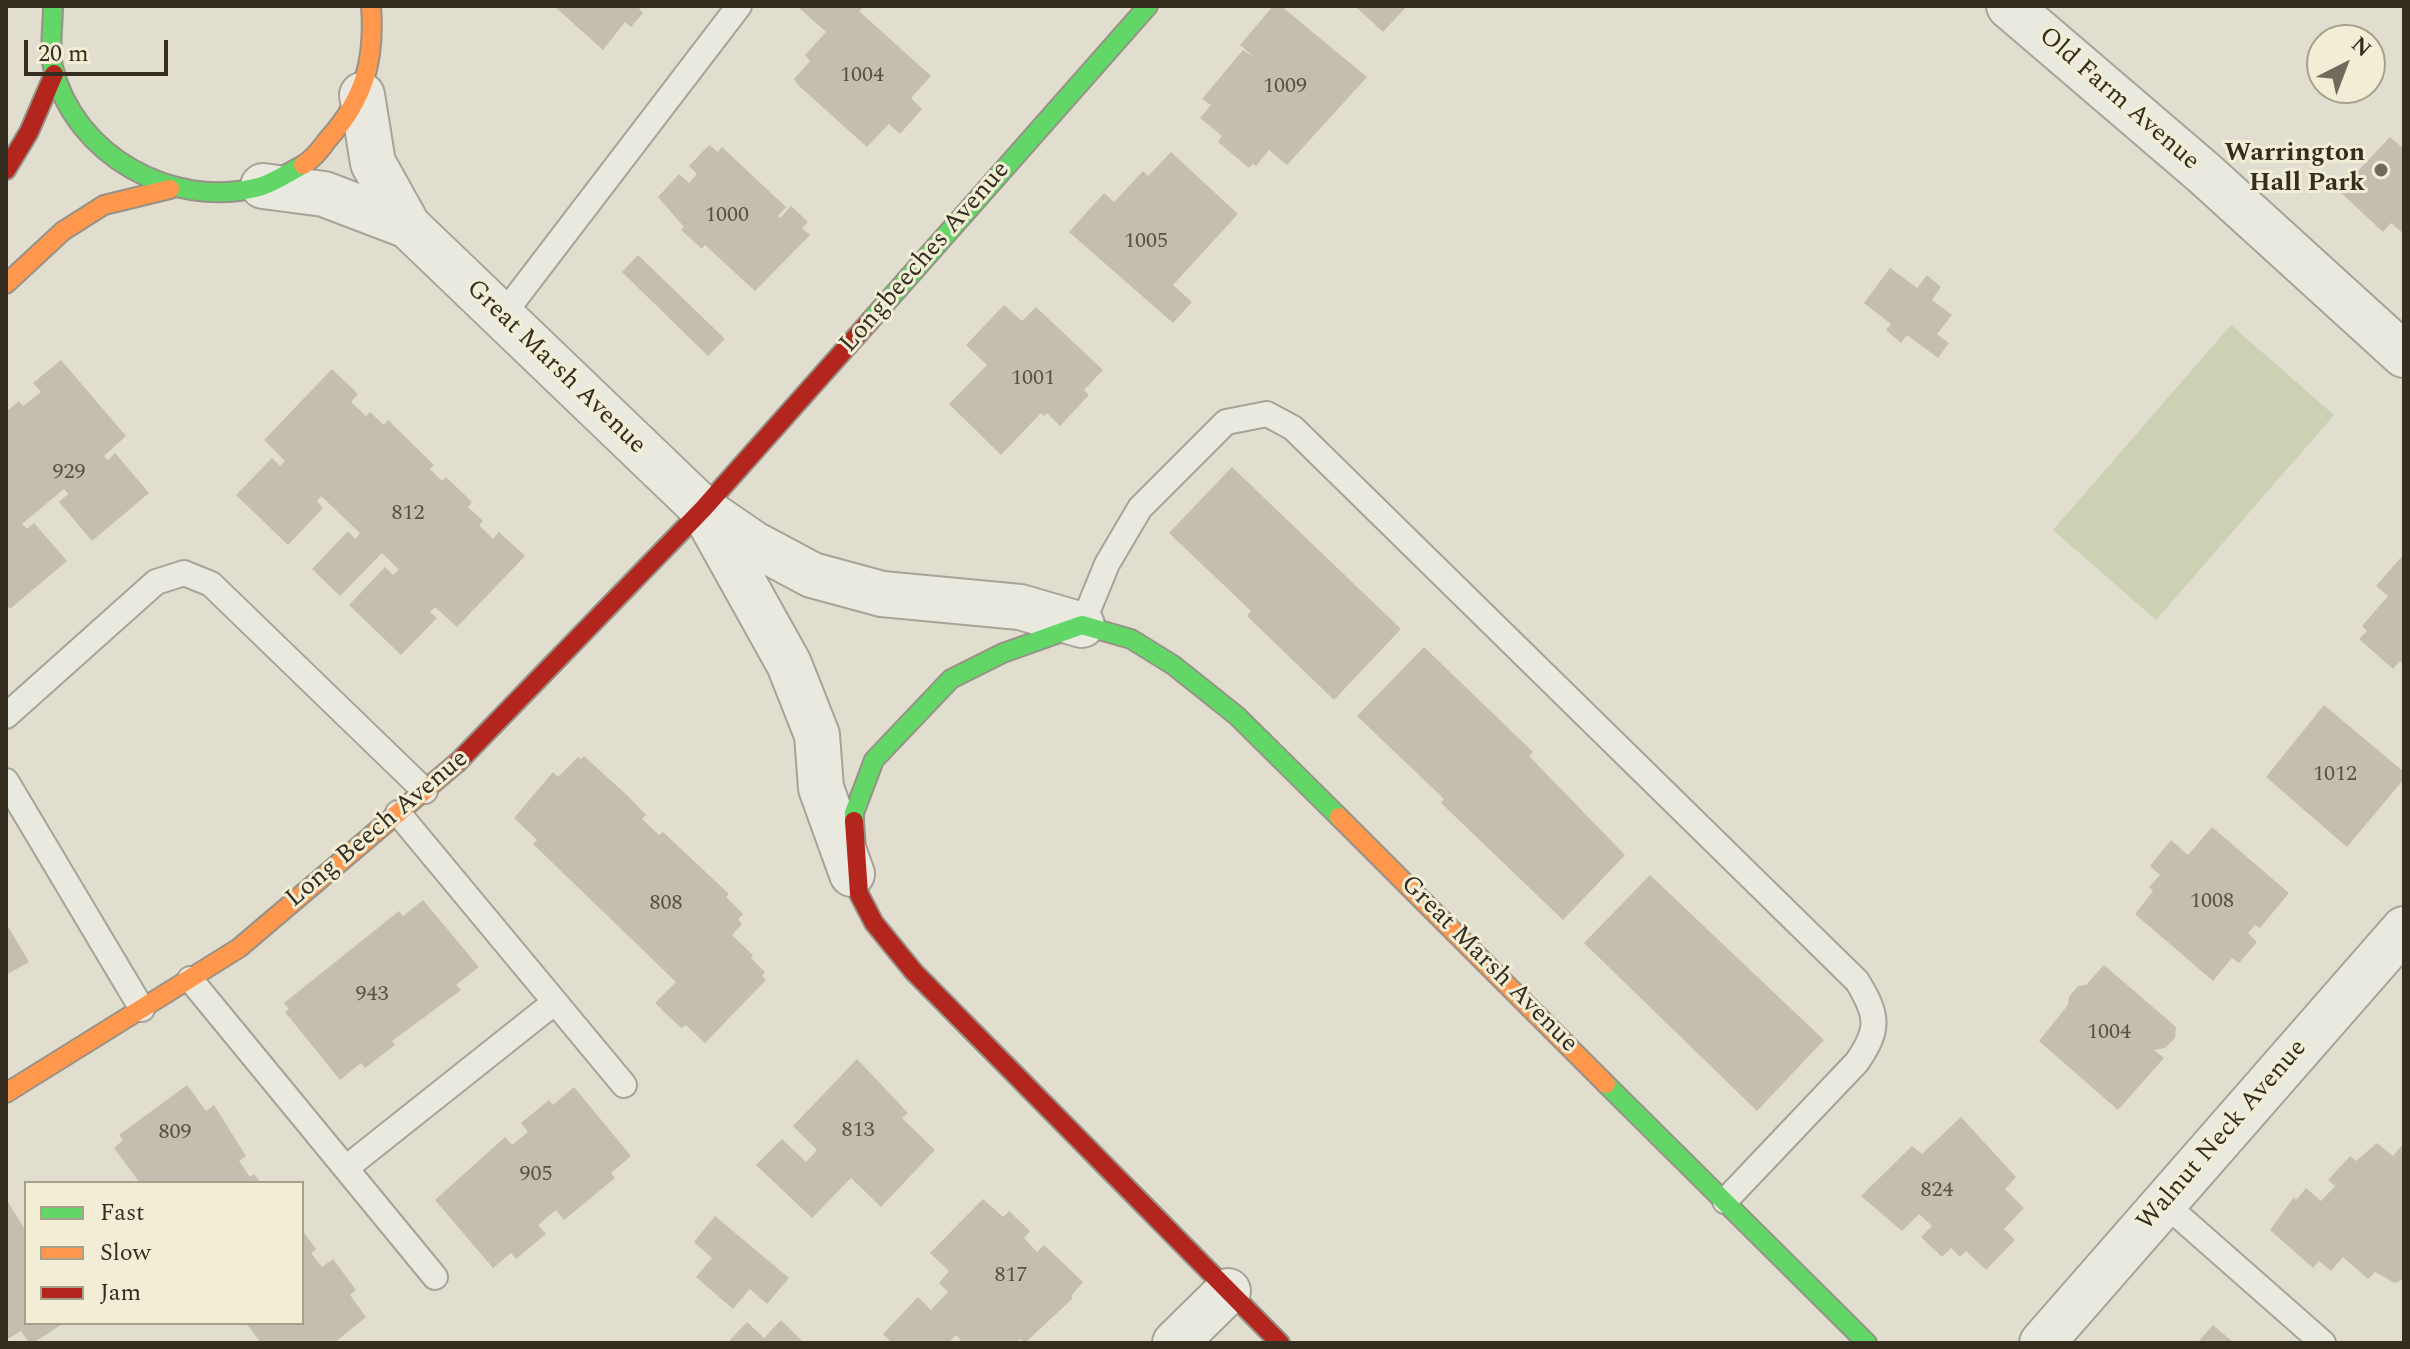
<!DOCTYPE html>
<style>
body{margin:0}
#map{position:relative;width:2410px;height:1349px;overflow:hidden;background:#e1decf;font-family:Spectral,serif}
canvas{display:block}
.frame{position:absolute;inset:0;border:8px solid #342d20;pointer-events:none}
.legend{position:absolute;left:24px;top:1181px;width:280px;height:144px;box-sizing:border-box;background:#f1eed5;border:2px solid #a5a18d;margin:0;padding:10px 14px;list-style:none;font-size:24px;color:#342d20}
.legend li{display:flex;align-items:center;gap:16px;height:40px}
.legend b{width:40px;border:2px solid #a5a18d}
.north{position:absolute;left:2306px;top:24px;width:80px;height:80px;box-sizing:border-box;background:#f1eed5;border:2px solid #a5a18d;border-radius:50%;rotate:42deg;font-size:22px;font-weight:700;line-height:32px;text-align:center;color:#342d20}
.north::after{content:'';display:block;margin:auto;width:28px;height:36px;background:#716b5d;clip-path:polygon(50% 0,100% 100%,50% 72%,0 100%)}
.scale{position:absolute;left:24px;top:40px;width:144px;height:36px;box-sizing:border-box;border:4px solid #342d20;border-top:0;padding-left:10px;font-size:24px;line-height:28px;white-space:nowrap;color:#342d20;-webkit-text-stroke:6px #f1eed5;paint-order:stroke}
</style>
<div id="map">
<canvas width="2410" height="1349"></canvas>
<div class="frame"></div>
<ul class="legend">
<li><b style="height:10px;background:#63d668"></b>Fast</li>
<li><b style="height:10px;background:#ff974d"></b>Slow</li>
<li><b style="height:10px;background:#b3261e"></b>Jam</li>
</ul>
<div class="north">N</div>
<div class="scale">20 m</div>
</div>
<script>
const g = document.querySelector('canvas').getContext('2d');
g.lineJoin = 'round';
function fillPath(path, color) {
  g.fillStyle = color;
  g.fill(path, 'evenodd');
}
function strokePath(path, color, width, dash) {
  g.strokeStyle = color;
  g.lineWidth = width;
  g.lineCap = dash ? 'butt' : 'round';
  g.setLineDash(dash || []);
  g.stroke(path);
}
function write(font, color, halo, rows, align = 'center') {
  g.font = font + ' Spectral,serif';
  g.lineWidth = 6;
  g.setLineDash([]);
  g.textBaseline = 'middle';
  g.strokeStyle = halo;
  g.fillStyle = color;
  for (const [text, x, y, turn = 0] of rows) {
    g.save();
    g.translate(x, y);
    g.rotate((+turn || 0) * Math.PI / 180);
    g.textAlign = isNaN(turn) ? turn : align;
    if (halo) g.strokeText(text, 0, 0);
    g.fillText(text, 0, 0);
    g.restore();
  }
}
fillPath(new Path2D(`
 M2231 325 2334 415 2156 620 2053 530Z`), '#ccd1b3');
fillPath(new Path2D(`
 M554 6H637L643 13 631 27 625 22 603 50Z
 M797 6H864L859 11 931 76 911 98 922 109 900 134 889 124 867 147 798 85 794 79 810 61 805 55 826 32Z
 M1273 6H1281L1367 77 1287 165 1269 150 1256 166 1253 164 1249 168 1218 142 1222 136 1200 118 1211 105 1202 99 1243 50 1254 57 1240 45Z
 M1355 6H1407L1383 32Z
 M2390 137 2404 149V234L2391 223 2383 232 2339 191Z
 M709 145 718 152 722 147 786 207 778 216 780 218 791 206 808 222 802 228 810 235 755 291 705 245 702 249 681 230 684 227 658 197 679 174 689 183 697 174 689 166Z
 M1171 152 1238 214 1173 285 1192 302 1173 323 1069 232 1104 193 1114 202 1143 171 1148 176Z
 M638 255 725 339 708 356 622 272Z
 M1890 268 1917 288 1927 275 1941 287 1932 300 1952 315 1937 334 1949 343 1938 358 1907 335 1901 343 1886 330 1891 324 1864 303Z
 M1004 305 1022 321 1036 307 1103 370 1084 390 1089 395 1060 426 1047 413 1044 416 1041 413 1001 455 949 404 987 365 966 345Z
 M61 360 126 436 104 456 108 460 115 453 149 493 92 541 59 502 68 494 64 489 22 524 27 529 34 523 67 561 10 609 6 604V412L19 401 23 406 41 392 33 383Z
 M332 369 358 394 351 402 366 416 370 412 384 425 388 420 434 465 430 469 442 481 446 477 472 502 468 507 483 521 479 525 493 539 499 532 525 556 457 627 435 607 430 612 437 618 401 655 349 605 385 567 393 575 399 570 382 553 340 596 312 569 348 531 355 539 360 533 321 496 317 501 323 508 288 545 236 495 272 458 280 466 285 461 264 440Z
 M1232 467 1401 629 1334 700 1247 616 1251 611 1169 533Z
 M2404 554V665L2400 661 2393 669 2359 639 2367 631 2362 626 2388 596 2376 586Z
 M1424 647 1533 752 1529 756 1625 855 1563 920 1441 803 1444 799 1357 716Z
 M2324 705 2404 772V779L2347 847 2266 777Z
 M584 756 630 798 646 815 642 819 659 835 663 832 729 894 726 897 743 914 738 919 742 924 732 935 753 955 751 958 765 972 762 976 766 980 705 1043 686 1025 681 1028 655 1003 676 982 533 844 537 840 514 818 553 772 558 777 578 757 581 759Z
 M2212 827 2289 893 2260 928 2255 925 2248 933 2257 942 2239 963 2232 958 2213 981 2135 914 2153 891 2149 887 2160 875 2150 866 2171 840 2188 855Z
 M1650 875 1824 1040 1757 1111 1584 943Z
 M423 900 479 967 456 985 461 990 392 1041 395 1045 365 1068 361 1063 340 1080 285 1012 289 1009 284 1003 399 911 403 916Z
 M6 923 29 962 6 975Z
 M2104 965 2176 1027 2175 1038 2165 1048 2154 1050 2164 1058 2118 1110 2039 1041 2068 1005 2069 997 2078 986 2086 985Z
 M857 1059 908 1113 902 1118 935 1150 881 1207 851 1178 812 1218 756 1165 782 1139 806 1162 817 1150 793 1126Z
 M187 1085 206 1111 214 1105 246 1156 239 1161 250 1177 254 1174 261 1183H140L114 1148 123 1140 119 1135Z
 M574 1087 631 1156 611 1173 615 1178 564 1220 556 1210 538 1225 546 1234 516 1259 511 1253 493 1268 435 1200 505 1137 512 1145 528 1132 521 1123 549 1100 553 1105Z
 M1961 1117 2016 1177 2005 1189 2024 1208 2004 1229 2015 1240 1986 1270 1966 1251 1960 1257 1951 1248 1942 1257 1921 1237 1932 1226 1919 1214 1902 1231 1861 1196 1912 1146 1922 1154Z
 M2377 1143 2393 1156 2404 1143V1279L2395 1283 2375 1272 2368 1279 2343 1257 2331 1271 2319 1261 2313 1268 2270 1230 2294 1197 2296 1200 2306 1188 2321 1201 2335 1186 2328 1180 2350 1156 2356 1161Z
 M6 1199 26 1231V1323H64L33 1343H29L21 1331 6 1340Z
 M983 1199 1003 1217 1009 1211 1030 1231 1024 1238 1037 1252 1044 1245 1083 1282 1071 1296 1073 1298 1025 1343 1019 1339 1016 1343H963L956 1335 948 1343H892L883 1334 918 1297 931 1310 948 1292 939 1283 949 1271 930 1253Z
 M715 1216 789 1278 767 1304 750 1289 733 1309 696 1277 712 1258 694 1242Z
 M302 1230 316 1249 311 1253 322 1267 333 1259 356 1290 350 1295 366 1317 334 1343H261L246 1323H302Z
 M781 1320 804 1343H727L747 1322 764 1338Z
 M2213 1325 2234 1343H2197Z`), '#c5beb0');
const lane = new Path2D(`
 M502 316 739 6
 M1082 625 1107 564 1140 508 1226 422 1267 414 1293 428 1857 981C1878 1015 1880 1029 1857 1062L1725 1201
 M6 716 156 582 184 573 211 584 425 791
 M6 781 142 1009
 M398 813 624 1085
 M190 979 435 1277
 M346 1168 555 1002
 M2164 1203 2323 1343`);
const street = new Path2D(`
 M2009 6 2204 173 2404 355
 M263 186 324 194 408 226 373 163 362 95
 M408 226 703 509 754 544 812 575 882 594 1020 607 1082 625
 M706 515 789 664 817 735 821 788 852 874
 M1175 1343 1228 1291
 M2042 1343 2404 929`);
const fast = new Path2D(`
 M53 6C53 25 49 49 53 67 74 155 172 210 259 187 274 183 289 172 303 165
 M870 321 1148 6
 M854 821V813L874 760 951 679 1003 653 1082 625 1131 639 1173 665 1237 716 1339 817
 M1606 1084 1867 1343`);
const slow = new Path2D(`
 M303 165C314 159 321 148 329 138 365 98 375 59 371 6
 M6 284 63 231 104 205 170 189
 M1339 817 1606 1084
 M6 1093 239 948 458 762`);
const jam = new Path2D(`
 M6 170 29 132 54 74
 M458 762 703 509 870 321
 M854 821 859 894 874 923 914 972 1280 1343`);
strokePath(lane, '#a6a397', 28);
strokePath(street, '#a6a397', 48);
strokePath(fast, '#969287', 22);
strokePath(slow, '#969287', 22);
strokePath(jam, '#969287', 22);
strokePath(lane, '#eae9df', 24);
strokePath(street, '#eae9df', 44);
strokePath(fast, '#63d668', 18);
strokePath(slow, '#ff974d', 18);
strokePath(jam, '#b3261e', 18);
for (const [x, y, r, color] of [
 [2381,170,8,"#716b5d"]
]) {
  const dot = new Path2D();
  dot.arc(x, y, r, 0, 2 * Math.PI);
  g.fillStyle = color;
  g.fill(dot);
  strokePath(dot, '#f1eed5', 3);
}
write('22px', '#585144', null, [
 ["1004",862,77],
 ["1009",1285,88],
 ["1000",727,217],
 ["1005",1146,243],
 ["1001",1033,380],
 ["929",69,474],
 ["812",408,515],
 ["1012",2335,776],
 ["1008",2212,903],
 ["808",666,905],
 ["943",372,996],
 ["1004",2109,1034],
 ["813",858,1132],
 ["809",175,1134],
 ["905",536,1176],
 ["824",1937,1192],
 ["817",1011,1277]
]);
write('26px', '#342d20', '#f1eed5', [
 ["Old Farm Avenue",2118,100,41],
 ["Longbeeches Avenue",926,258,-49],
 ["Great Marsh Avenue",555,368,44],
 ["Long Beech Avenue",378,830,-40],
 ["Great Marsh Avenue",1488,965,45],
 ["Walnut Neck Avenue",2223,1136,-49]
]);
write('bold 26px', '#342d20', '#f1eed5', [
 ["Warrington",2365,155],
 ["Hall Park",2365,185]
], 'right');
</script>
